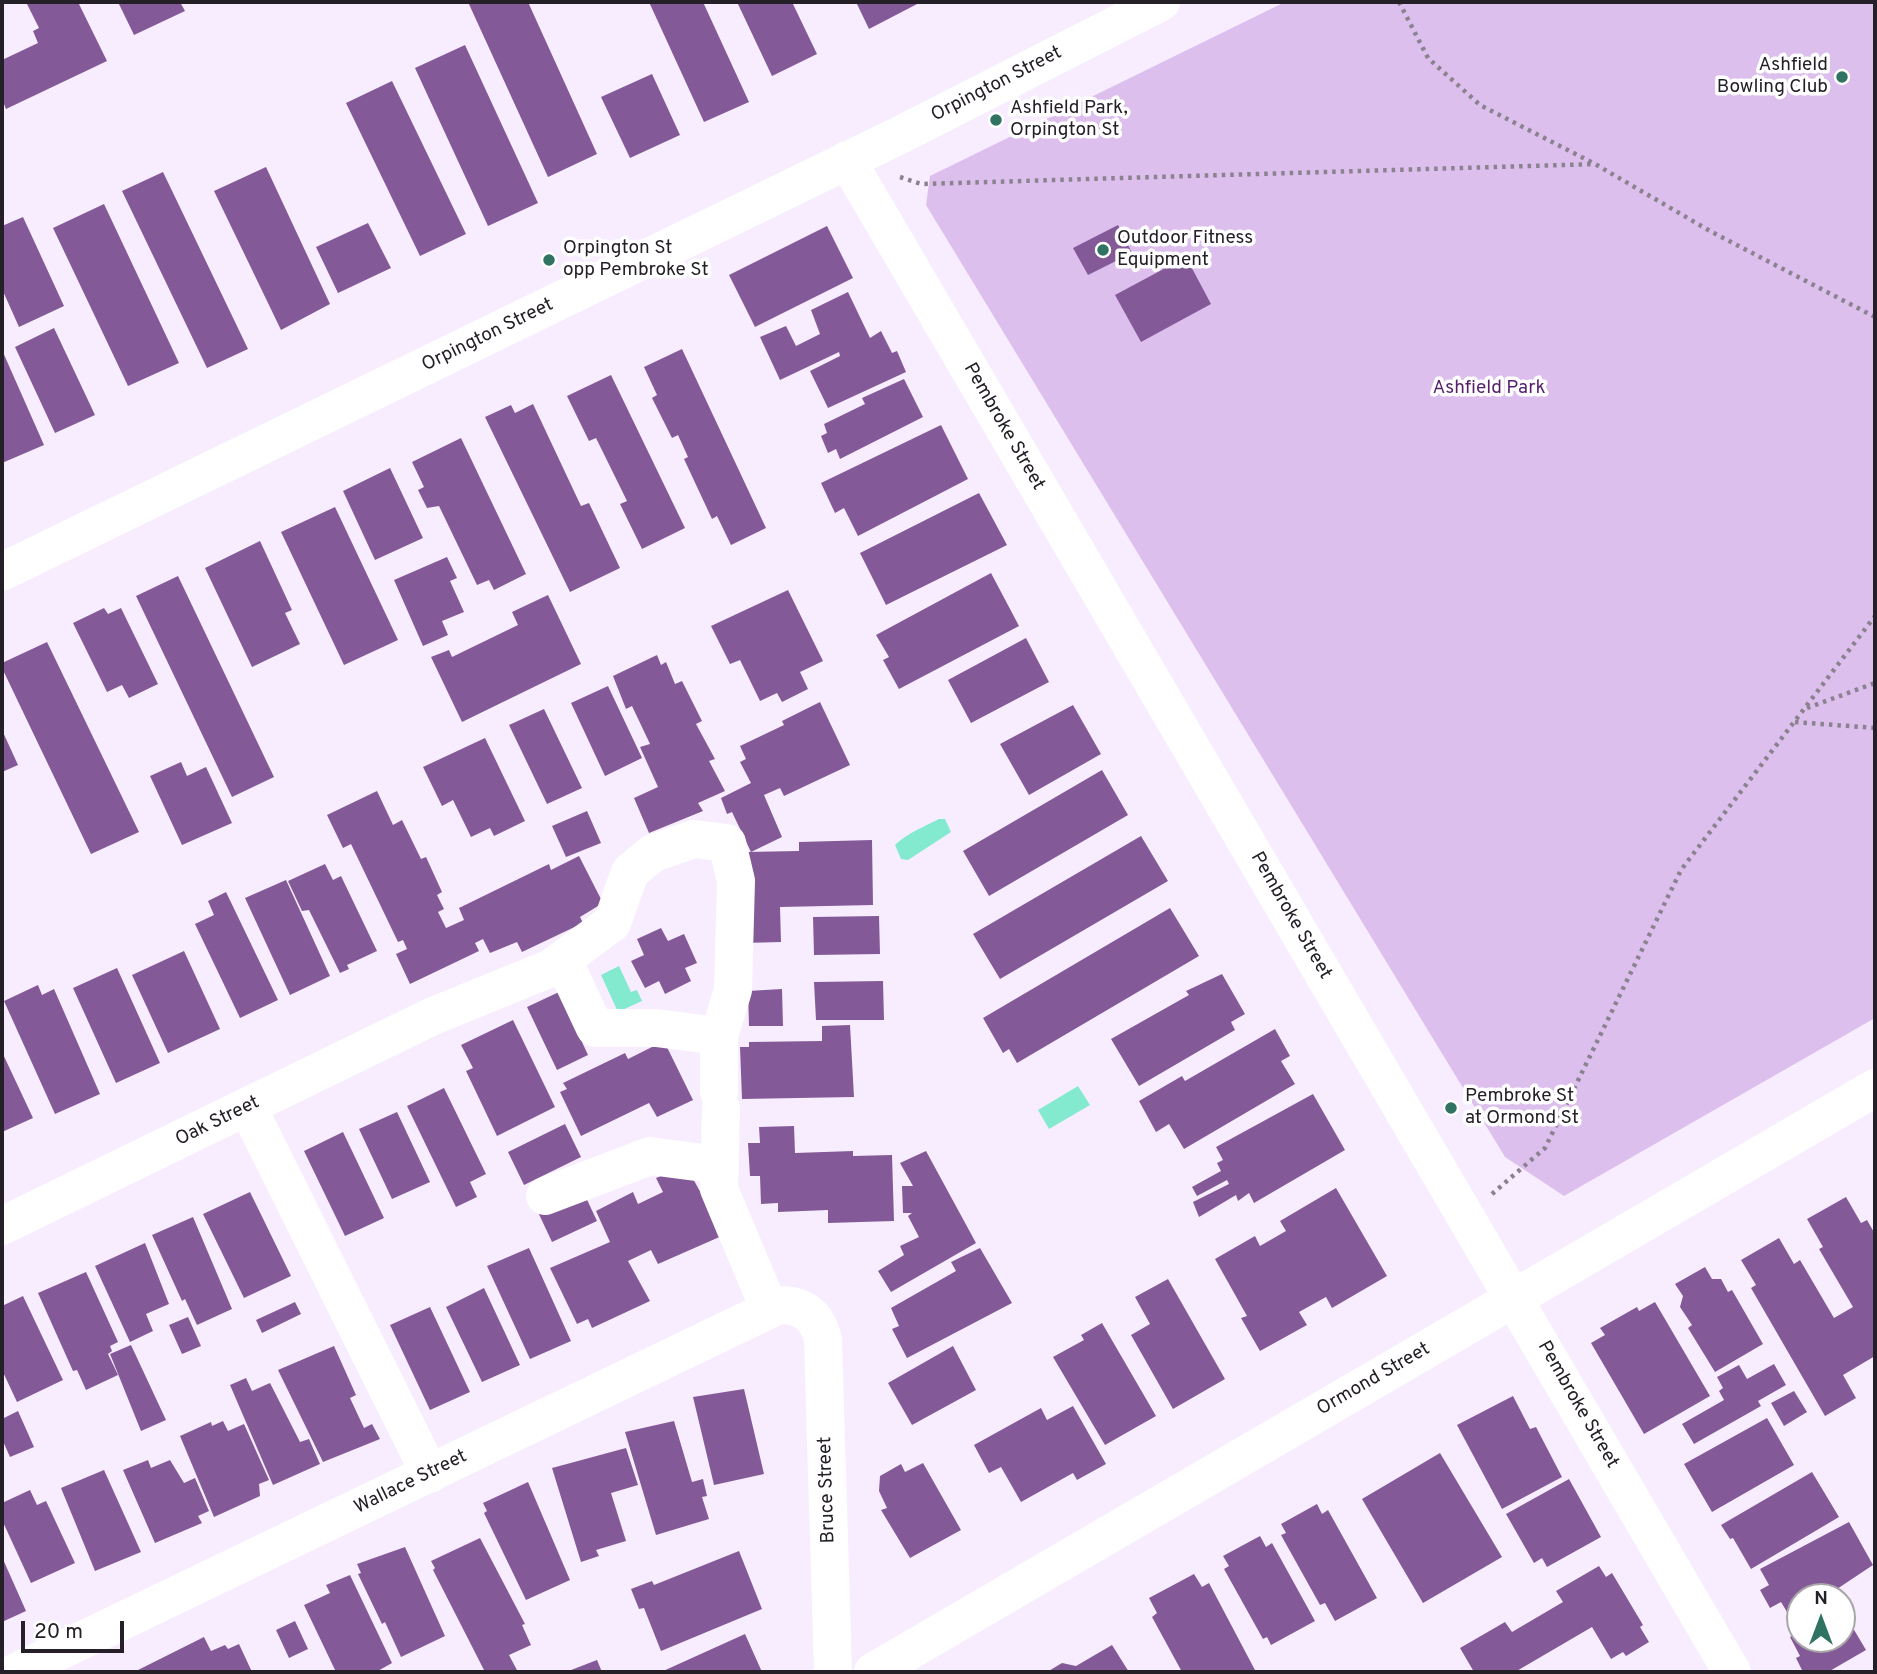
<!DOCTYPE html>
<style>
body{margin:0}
#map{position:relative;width:1877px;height:1674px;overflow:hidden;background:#f8edfe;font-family:Overpass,sans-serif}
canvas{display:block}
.frame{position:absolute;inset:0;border:4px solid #252028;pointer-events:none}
.north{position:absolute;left:1786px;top:1583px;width:70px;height:70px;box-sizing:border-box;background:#fff;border:2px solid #a8a6a9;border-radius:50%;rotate:0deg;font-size:19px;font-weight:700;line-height:28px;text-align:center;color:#252028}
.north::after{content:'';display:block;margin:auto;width:24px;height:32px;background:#317363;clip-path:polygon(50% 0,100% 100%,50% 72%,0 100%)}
.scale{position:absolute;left:21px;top:1621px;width:103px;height:32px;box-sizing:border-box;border:4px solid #252028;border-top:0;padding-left:9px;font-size:21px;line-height:24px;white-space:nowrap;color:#252028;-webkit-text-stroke:5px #fff;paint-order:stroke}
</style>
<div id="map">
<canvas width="1877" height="1674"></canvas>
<div class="frame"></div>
<div class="north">N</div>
<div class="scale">20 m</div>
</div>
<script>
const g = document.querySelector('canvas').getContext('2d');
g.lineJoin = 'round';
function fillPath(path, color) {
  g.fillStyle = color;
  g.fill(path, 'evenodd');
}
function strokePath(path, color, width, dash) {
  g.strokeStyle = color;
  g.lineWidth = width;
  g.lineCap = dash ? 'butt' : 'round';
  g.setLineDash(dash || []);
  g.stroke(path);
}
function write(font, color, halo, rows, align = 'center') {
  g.font = font + ' Overpass,sans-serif';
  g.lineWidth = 7;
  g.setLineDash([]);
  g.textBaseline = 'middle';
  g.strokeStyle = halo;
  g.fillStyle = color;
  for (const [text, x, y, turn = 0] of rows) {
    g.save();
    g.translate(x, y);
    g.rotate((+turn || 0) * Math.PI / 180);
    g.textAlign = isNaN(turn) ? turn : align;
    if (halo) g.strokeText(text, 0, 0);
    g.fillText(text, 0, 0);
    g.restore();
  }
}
fillPath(new Path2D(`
 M1285 2H1875V1018L1564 1196 1505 1157 926 205 930 176Z`), '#ddbfee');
fillPath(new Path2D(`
 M939 819H945L951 832 908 860 901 859 895 845C906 834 925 826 939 819Z
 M619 966 631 992 637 990 642 1001 618 1012 601 975Z
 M1078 1086 1090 1105 1049 1129 1038 1110Z`), '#83e9cf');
fillPath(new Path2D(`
 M26 2H78L107 61 6 109 2 99V60L38 43 33 31 39 28Z
 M118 2H180L185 11 134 35Z
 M468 2H528L597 154 548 177Z
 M649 2H703L749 102 704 122Z
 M737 2H792L817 54 772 76Z
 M856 2H921L869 29Z
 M465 45 538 203 488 226 415 68Z
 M652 74 680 135 630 158 601 97Z
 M392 81 466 234 420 256 346 103Z
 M266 167 330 304 281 330 214 191Z
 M163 172 248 349 207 368 122 191Z
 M104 204 179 363 128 386 53 228Z
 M23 217 64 306 19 327 2 289V226Z
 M368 223 391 268 338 293 316 247Z
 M1118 225 1132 253 1088 275 1073 248Z
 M827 226 853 278 755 327 729 275Z
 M1186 257 1211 304 1141 342 1115 295Z
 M848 292 870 338 881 331 892 353 897 351 906 372 828 408 810 371 840 356 839 352 780 380 760 337 786 326 796 346 820 334 811 310Z
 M54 328 95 415 55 433 15 347Z
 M682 349 766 528 731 545 717 516 712 519 684 459 688 457 678 435 672 438 652 398 657 395 644 367Z
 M2 350 44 445 2 463Z
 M611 375 685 528 642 549 620 504 627 501 596 438 589 441 567 396Z
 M904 379 923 417 840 459 836 449 828 453 821 436 827 433 824 424 865 404 862 398Z
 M533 404 581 506 589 503 620 568 570 592 485 417 511 405 515 413Z
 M941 425 968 479 858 536 844 508 835 513 821 483Z
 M461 438 526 574 494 590 489 580 477 585 439 506 427 508 418 490 424 487 412 462Z
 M390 468 423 538 375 560 343 491Z
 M979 493 1007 545 886 605 860 553Z
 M335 507 398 640 344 665 281 532Z
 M260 541 292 610 285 613 300 644 252 667 205 568Z
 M447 557 457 578 450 581 464 612 442 621 448 635 423 646 394 580Z
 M991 573 1019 626 899 689 883 660 889 657 876 635Z
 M178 576 274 777 232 797 136 596Z
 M788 590 823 661 800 672 808 689 782 702 777 693 760 701 740 660 730 664 711 626Z
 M548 595 581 664 462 722 431 657 449 650 452 657 518 625 512 612Z
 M104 608 108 614 121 608 158 684 129 698 122 685 107 692 73 623Z
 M1026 638 1049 682 971 723 948 680Z
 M47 642 139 832 91 854 2 668V663Z
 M657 655 661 665 666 662 675 684 682 681 702 721 696 724 715 759 709 761 725 791 698 803 703 811 649 833 634 798 658 787 640 747 650 744 632 706 626 709 613 676Z
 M608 686 642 758 605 776 571 703Z
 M820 702 850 765 784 796 780 788 764 795 782 837 751 852 732 812 727 814 721 798 751 783 740 762 746 759 740 746 784 725 782 721Z
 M1073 705 1101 754 1029 795 1000 744Z
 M544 709 582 788 547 804 509 725Z
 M2 730 18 765 2 772Z
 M485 738 525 821 494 836 490 828 471 837 453 800 442 806 423 767Z
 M181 762 187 776 206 767 232 823 182 845 150 776Z
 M1102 770 1128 815 989 896 963 851Z
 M377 791 393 825 402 820 421 859 426 857 442 892 437 895 444 909 438 912 446 928 464 920 459 908 549 864 551 870 579 856 603 903 580 917 583 923 522 952 517 942 490 953 483 939 475 943 479 951 410 984 396 954 407 949 403 940 398 942 351 844 343 848 327 815Z
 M587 811 601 843 566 857 552 826Z
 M1141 836 1168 881 1000 979 973 934Z
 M872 840 873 905 780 907 781 942 744 943 746 852 799 851V842Z
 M325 864 333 880 341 876 377 951 347 965 349 969 340 973 309 910 302 911 288 881Z
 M286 880 330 976 290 995 245 898Z
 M226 892 278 1000 240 1018 195 924 214 915 208 901Z
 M1170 908 1199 956 1017 1063 1009 1049 1003 1053 983 1018Z
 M879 916 880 954 814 955 813 917Z
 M661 928 668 941 684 934 697 963 685 968 691 981 665 994 659 981 645 988 631 961 644 955 637 939Z
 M184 951 220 1029 168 1053 132 975Z
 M117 968 160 1063 116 1083 73 988Z
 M1222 974 1245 1014 1231 1022 1235 1030 1139 1086 1111 1039 1189 995 1186 991Z
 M883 981 884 1020H816L814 982Z
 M38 985 42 995 54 989 100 1094 55 1114 4 1001Z
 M782 989 783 1026H749L748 991Z
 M559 992 588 1055 557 1070 527 1007Z
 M513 1020 555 1107 497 1136 466 1071 473 1068 461 1045Z
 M850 1025 854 1097 742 1099 740 1047H749V1042L822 1041V1026Z
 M1275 1029 1290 1056 1281 1061 1295 1084 1184 1149 1169 1124 1156 1132 1139 1101 1182 1076 1185 1081Z
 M664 1041 693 1100 657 1117 649 1103 581 1136 560 1092 567 1089 563 1083 625 1053 628 1059Z
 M2 1052 33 1118 2 1132Z
 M444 1088 486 1174 470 1182 477 1197 456 1207 407 1106Z
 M1313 1094 1345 1150 1254 1203 1249 1193 1238 1201 1236 1195 1199 1217 1193 1202 1229 1184 1227 1180 1197 1196 1192 1187 1221 1171 1217 1163 1223 1160 1216 1147Z
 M397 1112 430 1182 392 1199 359 1129Z
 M565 1124 581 1157 524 1185 508 1152Z
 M794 1126 795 1153 853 1151V1156L892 1155 894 1221 828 1223V1210L778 1212V1203L761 1204 760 1176H750L748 1143H760L759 1127Z
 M343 1132 384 1218 345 1236 304 1151Z
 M926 1151 976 1243 891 1292 878 1271 904 1255 900 1246 919 1237 908 1216 912 1213H903L902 1186H913L900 1163Z
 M686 1166 724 1235 658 1264 651 1250 628 1261 650 1301 592 1328 588 1319 577 1324 550 1268 610 1242 596 1211 633 1192 638 1204 663 1192 656 1178Z
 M1336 1188 1387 1276 1332 1308 1326 1297 1299 1312 1307 1325 1260 1351 1241 1318 1247 1316 1215 1259 1255 1236 1260 1246 1286 1231 1280 1221Z
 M582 1189 597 1221 552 1242 537 1210Z
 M250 1192 291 1276 244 1298 203 1214Z
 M1846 1197 1861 1223 1867 1220 1875 1234V1356L1843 1375 1856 1398 1825 1416 1751 1288 1756 1285 1741 1260 1779 1238 1794 1264 1800 1260 1834 1318 1853 1307 1819 1249 1823 1247 1807 1219Z
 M193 1217 232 1309 197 1325 185 1299 182 1301 152 1235Z
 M145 1243 169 1304 146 1314 153 1331 130 1342 95 1266Z
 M529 1248 571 1341 530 1359 487 1266Z
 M980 1248 1012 1303 907 1358 892 1329 899 1326 891 1308 956 1271 951 1262Z
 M1705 1267 1712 1279H1721L1728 1292 1732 1290 1763 1344 1715 1372 1688 1328 1692 1325 1680 1307 1683 1296 1675 1284Z
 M86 1272 118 1342 110 1346 112 1351 108 1354 118 1375 86 1390 77 1370 73 1371 38 1293Z
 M1168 1279 1225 1379 1173 1409 1131 1335 1150 1324 1135 1297Z
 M484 1288 520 1365 482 1382 446 1307Z
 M23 1296 63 1380 17 1402 2 1370V1306Z
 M295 1302 301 1314 262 1333 256 1320Z
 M1655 1302 1710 1396 1644 1434 1591 1343 1605 1335 1600 1328 1637 1307 1639 1311Z
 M430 1307 470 1392 430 1410 390 1325Z
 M188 1317 201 1346 182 1354 169 1325Z
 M1102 1323 1156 1416 1105 1445 1053 1357 1084 1340 1081 1335Z
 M131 1345 166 1420 141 1431 110 1354Z
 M334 1346 356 1395 350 1398 364 1428 372 1424 380 1439 323 1462 278 1370Z
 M953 1346 976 1390 912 1425 888 1383Z
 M1774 1364 1786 1385 1758 1401 1761 1406 1694 1444 1682 1424 1724 1400 1719 1391 1723 1388 1717 1377 1739 1365 1747 1379Z
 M246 1378 252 1391 270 1383 300 1442 309 1439 320 1464 273 1485 230 1385Z
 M744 1389 764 1474 714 1485 693 1397Z
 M1794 1391 1807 1412 1784 1426 1771 1403Z
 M1513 1396 1530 1429 1536 1427 1562 1477 1502 1509 1457 1425Z
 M1073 1406 1106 1464 1077 1480 1073 1473 1021 1502 1001 1467 989 1473 974 1445 1041 1408 1047 1420Z
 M18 1411 34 1447 10 1457 2 1439V1419Z
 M1767 1418 1794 1465 1712 1512 1684 1464Z
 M223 1421 228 1431 244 1424 269 1480 259 1484 260 1496 214 1517 180 1436 211 1422 212 1426Z
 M674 1421 692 1482 703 1479 707 1496 702 1497 709 1519 656 1535 625 1432Z
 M626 1448 638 1485 611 1493 626 1541 596 1550 599 1556 581 1562 552 1468Z
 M1440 1453 1502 1557 1423 1603 1362 1499Z
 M148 1460 151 1468 170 1460 184 1483 195 1478 209 1511 198 1516 202 1523 155 1543 123 1470Z
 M923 1463 961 1530 910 1558 881 1510 887 1508 879 1491 880 1476 901 1464 905 1472Z
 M104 1470 141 1552 95 1571 61 1488Z
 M1812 1472 1839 1517 1751 1569 1733 1538 1730 1539 1721 1525Z
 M1569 1479 1601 1537 1547 1567 1542 1558 1534 1563 1506 1514Z
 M528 1482 570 1580 526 1600 484 1513 487 1511 483 1503Z
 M30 1490 37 1505 46 1501 75 1563 31 1583 2 1520V1503Z
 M1317 1504 1322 1514 1328 1510 1377 1598 1335 1621 1325 1603 1320 1605 1281 1535 1286 1533 1281 1524Z
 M1849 1522 1873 1565 1825 1597H1800V1611L1790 1617 1781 1602 1770 1608 1760 1590 1769 1585 1760 1569Z
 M1260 1536 1266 1547 1272 1543 1315 1621 1271 1645 1267 1637 1263 1639 1224 1569 1229 1566 1223 1556Z
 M480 1538 525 1624 522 1625 531 1645 509 1655 518 1672H485L433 1570 435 1568 431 1561Z
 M405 1547 445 1636 401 1657 385 1622 382 1624 358 1574 361 1573 357 1564Z
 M739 1551 762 1609 661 1651 644 1608 639 1609 631 1589 652 1581 654 1585Z
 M2 1557 26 1611 2 1622Z
 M1599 1566 1606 1577 1612 1573 1643 1625 1640 1627 1649 1642 1626 1656 1623 1652 1611 1659 1592 1627 1515 1672H1474L1460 1648 1505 1622 1512 1632 1563 1602 1556 1591Z
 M1194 1574 1202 1587 1209 1583 1256 1672H1182L1152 1617 1157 1613 1149 1598Z
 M350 1575 392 1663 376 1672H336L304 1605 330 1593 326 1585Z
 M1845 1599 1856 1619 1850 1623 1866 1650 1828 1672H1803L1796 1658 1800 1656 1790 1637 1797 1633 1795 1628 1800 1625V1639H1842V1601Z
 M295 1621 308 1649 289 1658 276 1630Z
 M745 1634 762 1672H661Z
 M204 1637 211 1651 225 1645 228 1649 239 1644 252 1672H134Z
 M1112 1645 1129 1672H1047L1062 1663 1076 1666Z
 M597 1660 602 1672H572L571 1670Z`), '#835a97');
strokePath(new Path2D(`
 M1399 2 1428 58 1480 105 1595 164 1710 231 1875 317
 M900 177 921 184 1595 164
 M1807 708 1875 683
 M1795 722 1875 728
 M1492 1194 1545 1148 1681 870 1875 616`), '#8a828e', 4.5, [3.5, 5]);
strokePath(new Path2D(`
 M847 160 1732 1672
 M2 572 902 134 1161 2
 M719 1036V1092
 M248 1108 430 1474
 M721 1108 719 1189 769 1308
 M545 1196 650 1156 719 1165
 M2 1226 433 1016 551 968 612 923 630 872 653 853 694 839 727 843 736 881 733 990 719 1036 656 1028H595L563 960
 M16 1672 779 1305C804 1305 817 1315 823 1340L833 1672
 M873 1672 1875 1088`), '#fff', 38);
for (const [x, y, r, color] of [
 [1842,77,7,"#317363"],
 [996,120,7,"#317363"],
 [1103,250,7,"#317363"],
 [549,260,7,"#317363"],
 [1451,1108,7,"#317363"]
]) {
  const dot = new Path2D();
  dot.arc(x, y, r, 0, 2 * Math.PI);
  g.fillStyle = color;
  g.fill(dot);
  strokePath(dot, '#fff', 2.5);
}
write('19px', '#252028', '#fff', [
 ["Ashfield",1828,66,"right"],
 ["Bowling Club",1828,88,"right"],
 ["Ashfield Park,",1010,109],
 ["Orpington St",1010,131],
 ["Outdoor Fitness",1117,239],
 ["Equipment",1117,261],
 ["Orpington St",563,249],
 ["opp Pembroke St",563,271],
 ["Pembroke St",1465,1097],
 ["at Ormond St",1465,1119]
], 'left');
write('19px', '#252028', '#fff', [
 ["Orpington Street",997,85,-27],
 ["Orpington Street",488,336,-26],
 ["Pembroke Street",1003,427,60],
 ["Pembroke Street",1290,916,60],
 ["Oak Street",218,1122,-26],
 ["Ormond Street",1374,1380,-30],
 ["Pembroke Street",1577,1405,60],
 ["Wallace Street",411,1483,-26],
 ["Bruce Street",828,1490,-92]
]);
write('19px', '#551f6c', '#fff', [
 ["Ashfield Park",1489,389]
]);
</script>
